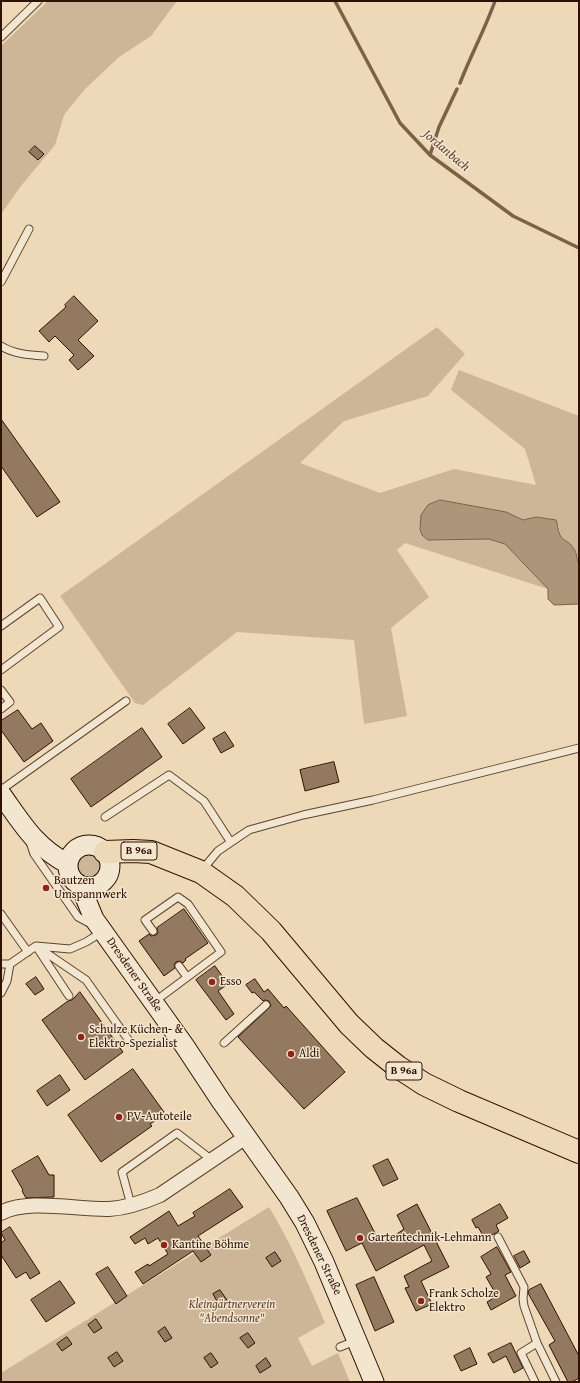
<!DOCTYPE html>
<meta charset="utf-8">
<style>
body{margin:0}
#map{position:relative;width:580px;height:1383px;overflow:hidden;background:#edd8b7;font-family:"Gentium Book Plus",serif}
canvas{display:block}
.frame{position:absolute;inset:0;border:2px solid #2f1200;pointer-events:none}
</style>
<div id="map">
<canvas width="580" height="1383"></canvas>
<div class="frame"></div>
</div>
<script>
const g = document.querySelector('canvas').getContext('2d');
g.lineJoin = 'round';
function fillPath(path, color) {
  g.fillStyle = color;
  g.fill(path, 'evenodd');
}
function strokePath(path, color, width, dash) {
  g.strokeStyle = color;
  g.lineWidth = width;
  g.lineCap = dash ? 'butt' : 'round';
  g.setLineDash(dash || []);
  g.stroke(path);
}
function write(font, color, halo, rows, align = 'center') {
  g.font = font + ' "Gentium Book Plus",serif';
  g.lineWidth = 3;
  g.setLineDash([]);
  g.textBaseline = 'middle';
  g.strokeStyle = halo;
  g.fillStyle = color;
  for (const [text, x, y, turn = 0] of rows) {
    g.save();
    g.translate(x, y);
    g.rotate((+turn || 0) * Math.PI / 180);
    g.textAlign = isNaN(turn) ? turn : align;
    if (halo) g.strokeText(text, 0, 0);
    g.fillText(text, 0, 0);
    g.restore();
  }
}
fillPath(new Path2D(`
 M48 1H177L151 36 119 57 85 89 64 115 55 145 21 186 1 214V46Z
 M437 327 465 354 428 396 344 421 300 463 380 493 454 469 536 485 525 449 451 390 459 370 579 416V565C577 561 578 556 576 552 569 540 559 542 559 526L536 517 523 520 506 512 440 500 421 515C420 527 419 532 428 540L489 539 505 544 548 589 405 543 397 550 429 597 391 628 407 716 364 724 354 640 237 632 143 705 135 703 60 596Z
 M76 866a13 13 0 1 1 26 0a13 13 0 1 1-26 0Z
 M269 1207C292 1245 308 1283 325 1323L298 1338 312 1366 338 1353 350 1382H1V1373Z`), '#cdb698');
const water = new Path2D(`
 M440 500 506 512 523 520 536 517 556 520C558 525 558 531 560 535 563 541 568 541 571 545 578 553 576 557 579 565V604L554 605 548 599V589L505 544 489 539 428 540 422 535 420 529 421 515 428 505Z`);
fillPath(water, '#ac9579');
strokePath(water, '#7a6149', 1);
strokePath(new Path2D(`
 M335 1 400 123 430 155 513 216 579 248
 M460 83C471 55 485 29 495 1
 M430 155 439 127 457 89`), '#7a6149', 3.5);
const building = new Path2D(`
 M35 146 44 154 38 160 29 152Z
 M74 296 98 321 78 340 94 356 78 370 69 360 74 355 55 336 49 342 39 331 66 307 65 305Z
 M1 419 60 502 37 517 1 466Z
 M190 708 205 728 183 744 168 724Z
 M18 710 32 729 41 723 53 741 24 762 1 730V721Z
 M142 728 162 757 91 807 71 779Z
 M225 732 234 746 221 753 213 739Z
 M334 762 339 782 305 791 300 770Z
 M184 909 208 943 185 959 186 960 183 963 179 961 176 962 174 964 175 968 164 976 139 941 149 934 151 936 156 935 158 933 157 928Z
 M215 966 228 984 218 991 234 1014 226 1020 196 980Z
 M36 977 44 989 35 995 26 984Z
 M255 979 264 992 268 989 284 1008 286 1006 345 1072 304 1109 238 1037 271 1006 269 1001 265 1000 263 1001 254 992 252 993 246 985Z
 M80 992 123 1052 85 1080 42 1020 68 1001 72 1000Z
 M133 1069 164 1112 160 1115 161 1117 150 1124 152 1126 101 1162 68 1115Z
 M60 1075 70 1090 47 1106 37 1091Z
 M38 1156 49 1175H54V1197L26 1198 22 1191 23 1190 12 1171Z
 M388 1159 398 1179 383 1186 373 1166Z
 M230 1189 243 1207 198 1236 211 1255 201 1262 193 1251 143 1284 135 1272 148 1264 149 1266 168 1254 158 1238 148 1244 145 1238 135 1244 130 1237 169 1211 178 1226 195 1216 193 1213Z
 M357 1198 380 1243 394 1236 404 1229 397 1215 417 1204 449 1267 421 1281 432 1304 416 1311 405 1288 409 1287 404 1276 432 1261 424 1245 376 1271 362 1243 346 1251 327 1211Z
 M500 1204 508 1218 496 1225 499 1231 485 1239 478 1227 476 1228 472 1220Z
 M10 1227 40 1273 30 1279 26 1272 16 1278 1 1255V1243L5 1240 1 1233Z
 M497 1247 511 1272 505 1275 516 1296 491 1310 487 1302 497 1296 486 1277 491 1274 481 1257Z
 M524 1251 530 1262 520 1268 514 1256Z
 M275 1252 281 1261 272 1267 266 1258Z
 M108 1267 127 1296 116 1304 96 1274Z
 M374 1277 394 1322 375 1331 356 1285Z
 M60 1281 75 1303 46 1322 31 1300Z
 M541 1284 579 1356V1378L572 1382H568L549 1345 555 1341 528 1293 529 1290Z
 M220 1290 227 1300 219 1305 213 1294Z
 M96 1319 102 1328 94 1333 88 1325Z
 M165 1327 172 1338 165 1342 158 1332Z
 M248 1333 255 1343 248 1348 240 1338Z
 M67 1337 72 1344 62 1351 57 1344Z
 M511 1343 523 1368 514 1373 506 1356 493 1363 488 1354Z
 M470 1348 477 1364 461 1371 454 1356Z
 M117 1352 123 1361 114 1367 108 1358Z
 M211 1353 218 1363 211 1368 204 1358Z
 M266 1358 271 1366 260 1373 256 1366Z`);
fillPath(building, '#92795f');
strokePath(building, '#2f1200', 1);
const lane = new Path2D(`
 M1 37 38 1
 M1 282 29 229
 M1 346C14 354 29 355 44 356
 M1 626 40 598 59 627 1 670
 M1 690 10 702 1 709
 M1 790 126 701
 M105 817 169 775 204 801 230 841
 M30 842 34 854 78 917 91 924
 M202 870 218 851 249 830 303 815 373 800 579 748
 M1 914 28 952
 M153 931 145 920 178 897 188 904 221 952 154 1002
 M1 964H10L36 946 70 949 86 942 102 932
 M179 966 187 977
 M1 993 7 981 10 964
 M69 996 36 946 86 980 130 1042
 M224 1043 266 1005
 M131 1205 122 1172 177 1133 212 1160
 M498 1237 524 1287 523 1299 524 1306 537 1343
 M340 1347 355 1341
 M535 1382 521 1353 537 1343 556 1382`);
const street = new Path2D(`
 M1 1213C26 1198 79 1210 109 1209 126 1208 144 1202 160 1195L246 1137`);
const secondary = new Path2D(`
 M1 794C22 823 35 847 68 864
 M68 866a21 21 0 1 1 42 0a21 21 0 1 1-42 0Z
 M80 885 94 919 184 1045 221 1101 289 1197 305 1223 324 1262 374 1382`);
const primary = new Path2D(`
 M105 852 133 851 151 852 201 872 235 896 271 931 349 1024 374 1048 398 1067 424 1084 459 1101 579 1152`);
strokePath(lane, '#5e442e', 9);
strokePath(street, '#5e442e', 16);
strokePath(secondary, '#2f1200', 21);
strokePath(primary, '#2f1200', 24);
strokePath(lane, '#f3e6d0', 7);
strokePath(street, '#f3e6d0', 14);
strokePath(secondary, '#f3e6d0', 19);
strokePath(primary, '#edd8b7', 22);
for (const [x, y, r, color] of [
 [46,888,4,"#8f2418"],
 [212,982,4,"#8f2418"],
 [81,1037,4,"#8f2418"],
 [291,1054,4,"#8f2418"],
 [119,1117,4,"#8f2418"],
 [360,1238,4,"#8f2418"],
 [164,1245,4,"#8f2418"],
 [421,1301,4,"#8f2418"]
]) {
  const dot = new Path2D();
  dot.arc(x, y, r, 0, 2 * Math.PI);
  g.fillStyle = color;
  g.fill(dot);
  strokePath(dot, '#f3e6d0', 1.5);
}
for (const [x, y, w] of [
 [139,851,36],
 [404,1071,36]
]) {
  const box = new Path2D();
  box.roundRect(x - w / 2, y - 9, w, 18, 3);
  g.fillStyle = '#f3e6d0';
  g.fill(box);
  strokePath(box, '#2f1200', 1);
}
write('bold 11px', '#2f1200', null, [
 ["B 96a",139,851],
 ["B 96a",404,1071]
]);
write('12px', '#2f1200', '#f3e6d0', [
 ["Bautzen",54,881],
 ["Umspannwerk",54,895],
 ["Esso",220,982],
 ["Schulze Küchen- &",89,1030],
 ["Elektro-Spezialist",89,1044],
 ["Aldi",299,1054],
 ["PV-Autoteile",127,1117],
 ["Gartentechnik-Lehmann",368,1238],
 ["Kantine Böhme",172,1245],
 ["Frank Scholze",429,1294],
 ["Elektro",429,1308]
], 'left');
write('12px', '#2f1200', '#f3e6d0', [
 ["Dresdener Straße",134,975,55],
 ["Dresdener Straße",319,1255,64]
]);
write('italic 12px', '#5e432e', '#f3e6d0', [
 ["Kleingärtnerverein",232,1305],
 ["\"Abendsonne\"",232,1319]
]);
write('italic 13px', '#614630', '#f3e6d0', [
 ["Jordanbach",446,151,40]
]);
</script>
